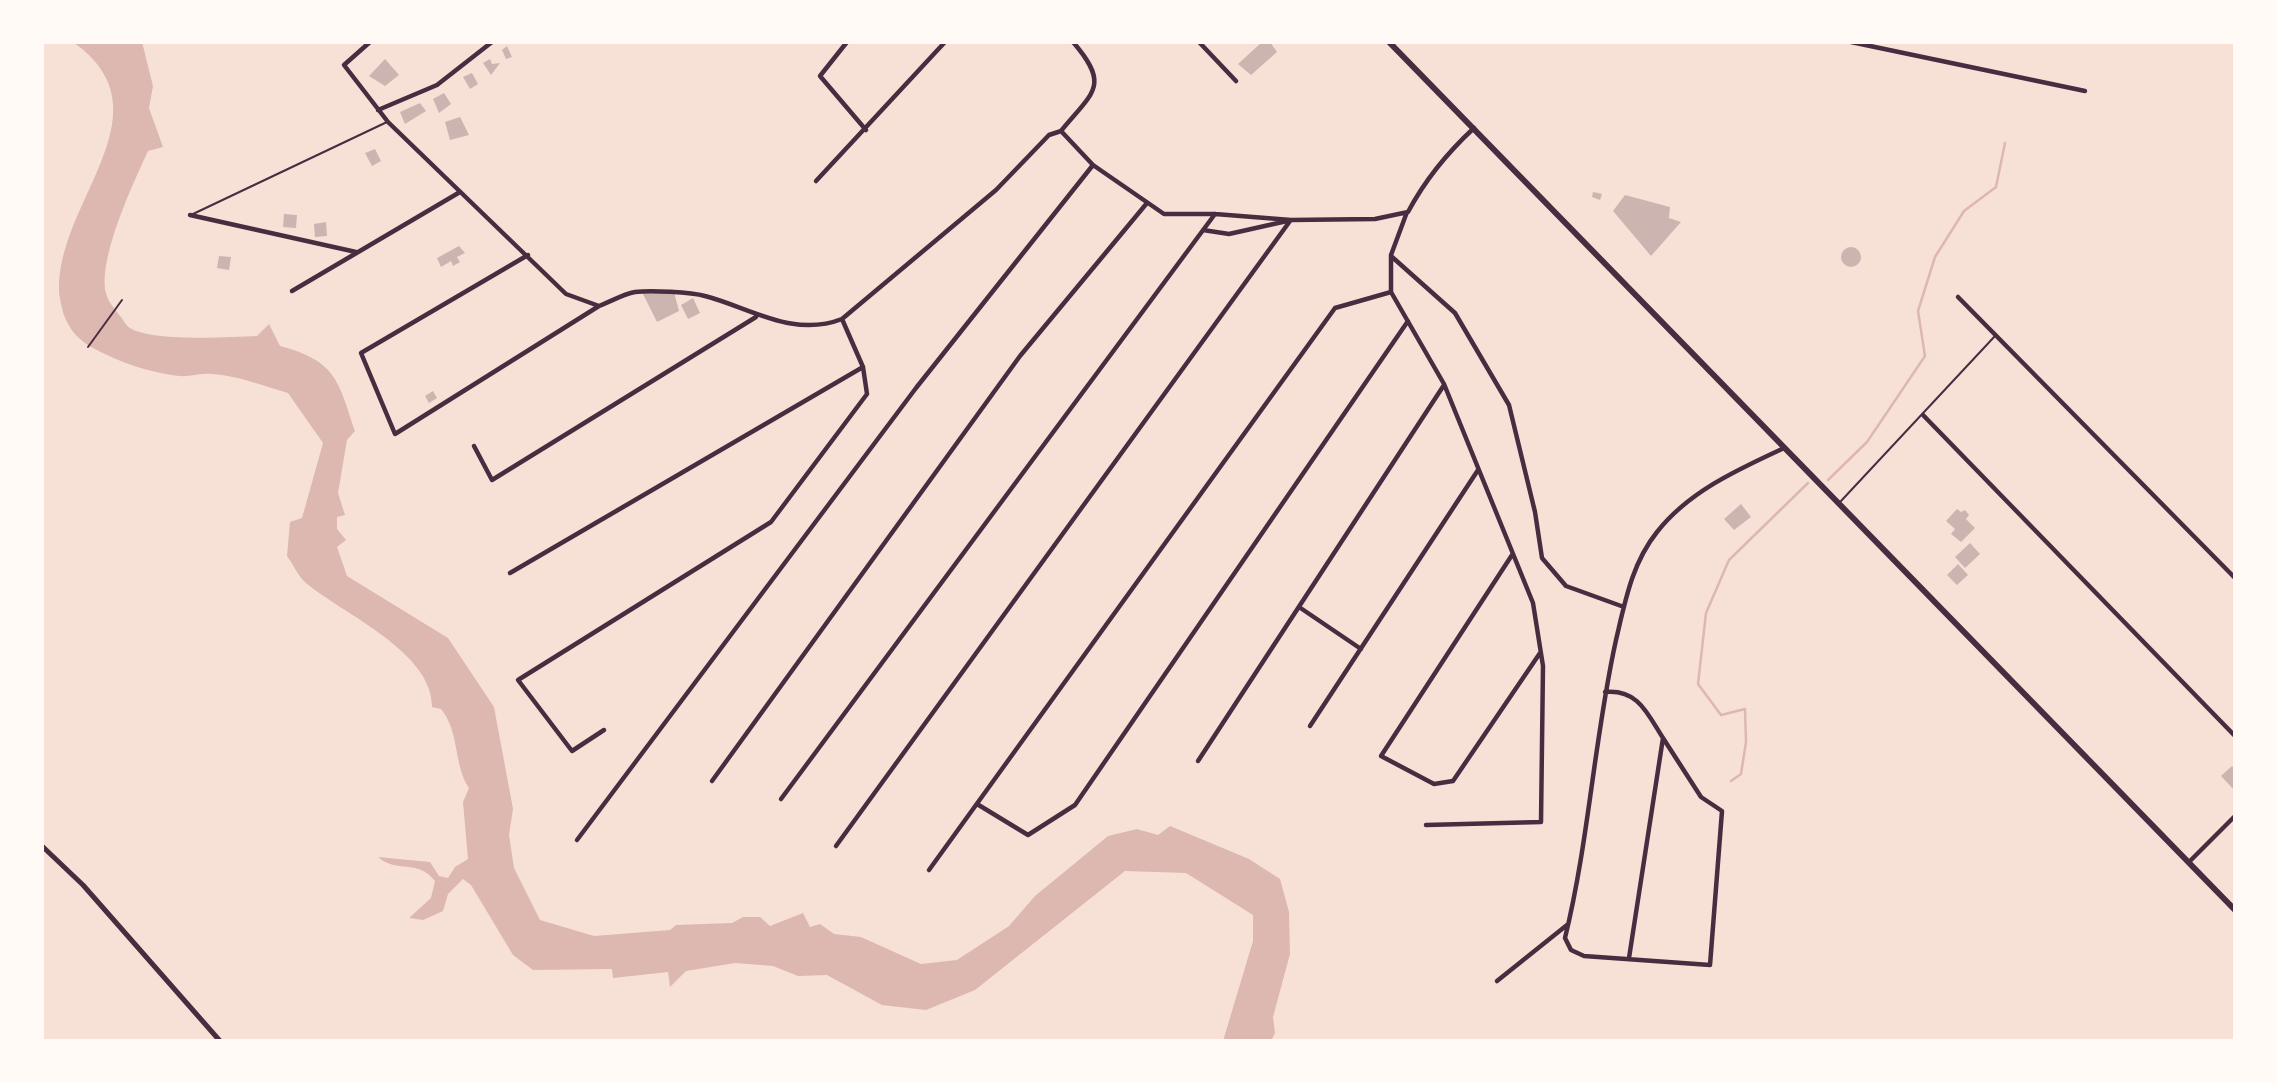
<!DOCTYPE html>
<style>
body{margin:0}
#map{position:relative;width:2277px;height:1083px;overflow:hidden;background:#f7e1d7;font-family:Spectral,serif}
canvas{display:block}
.frame{position:absolute;inset:0;border:44px solid #fffaf5;pointer-events:none}
</style>
<div id="map">
<canvas width="2277" height="1083"></canvas>
<div class="frame"></div>
</div>
<script>
const g = document.querySelector('canvas').getContext('2d');
g.lineJoin = 'round';
function fillPath(path, color) {
  g.fillStyle = color;
  g.fill(path, 'evenodd');
}
function strokePath(path, color, width, dash) {
  g.strokeStyle = color;
  g.lineWidth = width;
  g.lineCap = dash ? 'butt' : 'round';
  g.setLineDash(dash || []);
  g.stroke(path);
}
fillPath(new Path2D(`
 M73 42H142L153 86 149 108 163 147 148 151C133 184 98 258 106 293 108 302 115 309 120 316 123 319 126 326 130 328 153 342 229 337 257 336L269 324 280 346C336 361 338 380 355 431L347 440 338 493 345 515 337 517V529L346 540 337 547 347 576 448 638 494 707 513 809 509 835 514 868 540 920 594 936 670 930 676 925 732 923 743 917H760L770 926 803 913 810 927 820 924 834 934 861 937 921 964 957 960 1009 926 1035 896 1108 836 1137 829 1158 835 1170 826 1249 859 1280 879 1289 912 1290 954 1273 1017 1275 1033 1271 1041H1223L1253 941V915L1186 873 1125 871 975 990 926 1010 882 1005 827 975 798 976 773 966 735 963 686 971 670 987 668 972 613 978 612 969 533 970 513 955 471 885 463 879 448 894 443 911 423 920 409 918 431 898 435 881C417 858 397 874 378 857L430 862 439 876 448 878 455 867 468 859 463 802 469 788C453 764 460 732 441 709L432 707C433 652 343 614 306 583 298 576 293 564 287 556L290 522 302 518 323 443 288 393C264 386 236 375 211 374 200 373 190 377 179 376 151 373 118 362 93 348 73 337 63 321 60 298 50 206 175 114 73 42Z`), '#dcb8b0');
strokePath(new Path2D(`
 M1828 480 1867 442 1925 356 1918 311 1935 257 1964 211 1996 187 2005 143
 M1731 781 1741 774 1746 742 1745 709 1721 715 1698 684 1706 613 1729 560 1808 483`), '#dcb8b0', 2.5);
fillPath(new Path2D(`
 M1262 42H1270L1277 52 1251 75 1238 64Z
 M507 46 512 57 506 59 502 50Z
 M385 59 399 75 385 86 369 76Z
 M490 59 492 64 500 63 491 75 483 63Z
 M472 73 478 84 470 89 463 77Z
 M444 93 451 104 439 113 433 99Z
 M420 103 426 111 405 124 400 112Z
 M460 117 469 135 450 140 445 122Z
 M375 149 381 161 372 166 365 153Z
 M1593 192 1602 194 1600 200 1592 197Z
 M1625 195 1670 207 1669 218 1681 222 1651 256 1613 211Z
 M284 214 297 215 296 228 283 227Z
 M326 222 327 236 315 237 314 224Z
 M459 246 465 253 457 257 460 262 453 266 451 261 441 267 437 258Z
 M1841 257a10 10 0 1 1 20 0a10 10 0 1 1-20 0Z
 M219 256 231 257 229 270 217 268Z
 M642 292H674L679 311 657 322Z
 M693 298 700 313 688 319 681 305Z
 M433 391 437 398 429 403 425 396Z
 M1741 504 1751 517 1734 530 1724 519Z
 M1957 509 1961 512 1965 510 1969 515 1966 519 1975 528 1961 542 1951 534 1955 529 1946 521Z
 M1970 543 1980 554 1965 568 1955 557Z
 M1958 564 1968 575 1957 585 1947 575Z
 M2232 766 2235 769V791L2221 776Z`), '#ccb4b1');
strokePath(new Path2D(`
 M88 347 122 300`), '#4a2c40', 2);
strokePath(new Path2D(`
 M193 214 387 122
 M1841 501 1995 336`), '#4a2c40', 2);
strokePath(new Path2D(`
 M370 42 344 65 388 122 566 294 599 306C610 302 623 294 635 292 650 290 691 292 705 296 751 308 793 338 842 319L996 190 1049 135 1061 131 1093 165 1164 214H1215L1291 220 1375 219 1408 212C1425 180 1447 153 1474 128
 M847 42 820 76 866 130
 M1199 42 1236 81
 M1851 42 2085 91
 M378 110 437 85 492 42
 M1061 131C1093 92 1111 86 1073 42
 M816 181 945 42
 M1407 212 1391 255V292L1444 384 1533 603 1543 666 1541 822 1426 825
 M190 215 356 252
 M1203 230 1229 234 1287 221
 M528 255 361 353 395 434 599 306
 M1391 256 1455 313 1509 405 1535 512 1542 558 1566 586 1624 607
 M292 291 460 192
 M1958 297 2235 578
 M1923 415 2235 736
 M474 446 492 480 756 317
 M1512 555 1381 756 1434 784 1453 781 1540 653
 M510 573 863 367
 M1299 607 1361 649
 M1605 692C1638 689 1647 713 1663 738L1629 958
 M1310 726 1478 470
 M604 730 572 751 518 680 771 522 867 394 863 367 842 319
 M1663 738 1701 797 1722 811 1710 965 1584 956 1571 950 1565 938C1589 840 1594 739 1616 640 1625 602 1632 563 1657 532 1689 491 1739 469 1784 448
 M1198 761 1444 385
 M712 781 1020 356 1147 203
 M781 799 1215 214
 M977 804 1028 835 1075 805 1408 321
 M577 840 916 388 1093 165
 M836 846 1290 221
 M2189 862 2235 816
 M929 870 1335 308 1391 292
 M1497 981 1567 925`), '#4a2c40', 4.5);
strokePath(new Path2D(`
 M42 846 83 885 220 1041`), '#4a2c40', 5);
strokePath(new Path2D(`
 M1389 42 2235 910`), '#4a2c40', 6);
</script>
